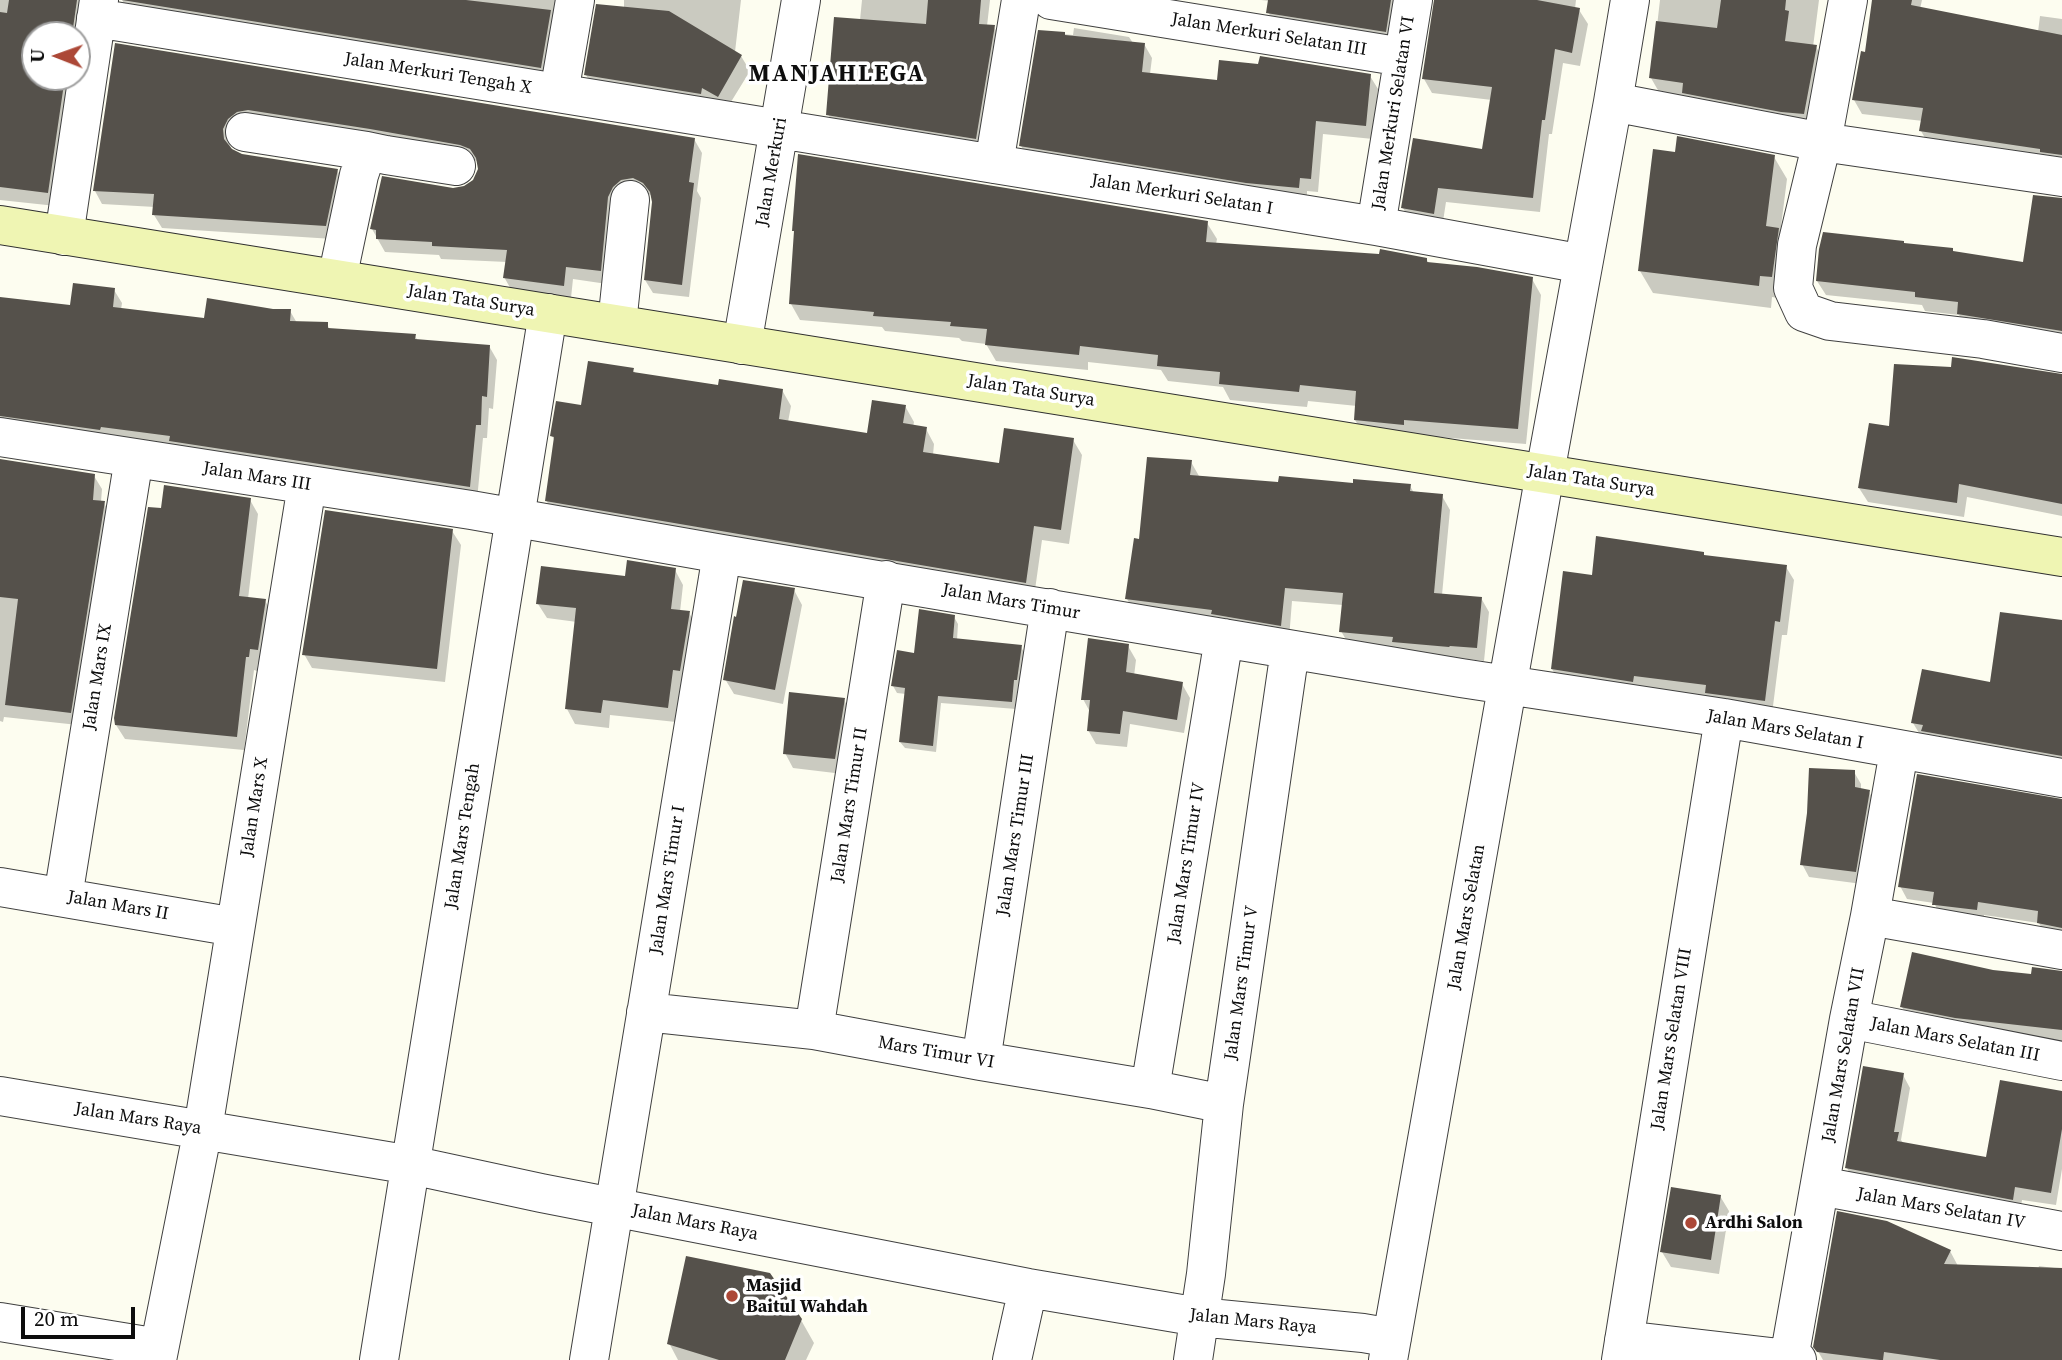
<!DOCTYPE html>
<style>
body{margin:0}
#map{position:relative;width:2062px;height:1360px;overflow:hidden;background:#fdfdf0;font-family:"Source Serif 4",serif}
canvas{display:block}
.north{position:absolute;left:21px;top:21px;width:70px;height:70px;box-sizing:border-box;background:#fff;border:2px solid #9e9e9e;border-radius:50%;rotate:271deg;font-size:19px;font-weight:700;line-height:28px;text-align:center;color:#0d0d0d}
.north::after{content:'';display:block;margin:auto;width:24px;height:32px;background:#ac4837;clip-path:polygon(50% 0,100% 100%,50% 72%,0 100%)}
.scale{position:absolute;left:21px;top:1307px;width:114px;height:32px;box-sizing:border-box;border:4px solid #0d0d0d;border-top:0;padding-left:9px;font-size:21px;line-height:24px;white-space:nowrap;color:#0d0d0d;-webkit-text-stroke:5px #fff;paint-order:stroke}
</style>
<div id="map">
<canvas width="2062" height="1360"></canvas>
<div class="north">U</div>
<div class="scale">20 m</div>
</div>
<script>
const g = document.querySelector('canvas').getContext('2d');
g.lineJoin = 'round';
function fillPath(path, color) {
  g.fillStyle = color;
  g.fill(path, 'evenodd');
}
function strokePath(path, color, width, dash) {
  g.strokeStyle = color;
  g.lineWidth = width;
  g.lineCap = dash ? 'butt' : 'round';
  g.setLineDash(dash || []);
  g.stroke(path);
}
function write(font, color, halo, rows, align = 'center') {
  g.font = font + ' "Source Serif 4",serif';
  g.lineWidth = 7;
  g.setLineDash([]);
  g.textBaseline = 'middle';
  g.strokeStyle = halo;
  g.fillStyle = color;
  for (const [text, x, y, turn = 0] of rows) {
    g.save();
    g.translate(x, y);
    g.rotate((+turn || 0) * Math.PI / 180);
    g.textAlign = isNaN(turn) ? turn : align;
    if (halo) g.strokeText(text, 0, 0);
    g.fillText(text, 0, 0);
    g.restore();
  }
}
fillPath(new Path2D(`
 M0 0H91L77 35H35V77H75L56 206 0 200Z
 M122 0H559L549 82 130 14Z
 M624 0H741L735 52 741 56 750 71 726 110 594 89 586 75 624 9Z
 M862 0H990L987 26 994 27 1002 41 984 152 836 129 828 114 860 20Z
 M1261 0H1404L1393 46 1277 27 1268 12 1270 1Z
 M1436 0H1576L1575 9 1579 10 1588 24 1580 66 1563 63 1552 134H1549L1540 212 1446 202 1442 228 1411 222 1403 208 1484 151 1492 100 1432 93 1424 79Z
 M1660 0H1819L1813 47H1816L1825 61 1812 127 1692 107 1686 96 1659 92 1651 78Z
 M1874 0H1922L1920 9 2038 32 2040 16 2062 19V167L1929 145 1921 131 1923 121 1862 114 1854 100 1867 53Z
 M1074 28 1129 37 1133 43 1144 44 1152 58 1150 74 1219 82 1370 76 1378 89 1373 139 1323 134 1318 192 1307 191V201L1029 159 1021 146 1040 32 1073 35Z
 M116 45 694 139 702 153 697 191 701 198 689 297 653 293 645 280 653 196 642 191 607 284 573 279 571 298 512 291 504 277 507 262 441 259 439 255 385 252 372 229 453 189 465 188 475 180 479 169V162L468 157 235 132 230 144 231 151 241 155 337 170 345 184 333 239 162 228 154 215 155 207 102 204 95 191Z
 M1774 157 1787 179 1780 234 1784 299 1772 297 1771 308 1653 293 1640 271Z
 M2062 200V343L1967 328 1959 315 1925 311 1922 305 1826 295 1817 281 1905 245 1952 250 1954 253 2025 264Z
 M1207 223 1217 239 1216 244 1426 259 1429 263 1532 279 1541 295 1526 444 1413 435 1365 436 1355 420 1357 406 1308 401 1307 407 1230 400 1223 387 1168 381 1161 370 1088 362V370L996 361 986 344 962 341 959 338 885 331 882 327 800 320 791 304 796 235 793 230Z
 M114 290 122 303 121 310 206 320 272 310 290 311 297 323 327 324 330 330 415 336 418 341 489 346 497 360 493 409 489 408 487 438H483L477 500 0 430V308L71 307Z
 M633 370 636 374 720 387 782 390 791 406 788 422 868 435 905 406 914 422 913 427 926 429 934 444 933 455 1000 465 1073 440 1082 455 1069 544 1042 540 1034 597 555 516 546 500 555 441 552 436 582 407Z
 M2062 376V516L1967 497 1964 517 1868 502 1859 488 1891 428Z
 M0 461 94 476 102 489 101 502 104 503 111 516 78 725 4 717 3 722 0 721Z
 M1191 462 1199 476 1280 484 1410 486 1414 493 1442 496 1450 510 1442 595 1481 598 1489 612 1484 661 1349 645 1341 631 1343 605 1292 601 1289 639 1135 613 1127 599 1140 541Z
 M250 500 258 514 248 599 265 601 274 615 266 663 258 662 257 671 254 670 244 750 125 739 116 725 162 510Z
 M452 531 461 545 445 682 312 668 304 654Z
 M1705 557 1786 567 1794 580 1787 635H1782L1772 714 1560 683 1552 669 1593 576Z
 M675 570 683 585 680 612 689 613 698 628 688 686 681 684 676 722 610 715 609 728 575 724 567 709 577 622 547 618 538 604 627 578Z
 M794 590 802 605 783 704 734 694 725 679 738 619Z
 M954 617 958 624 957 640 1021 647 1025 654 1020 687 1018 686 1016 709 941 703 936 752 905 748 900 742 906 694 897 693 893 686 916 655Z
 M2062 622V769L1922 738 1913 723 1992 684Z
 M1128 646 1136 660 1134 676 1182 684 1190 698 1184 733 1130 724 1127 747 1096 744 1088 730 1090 712 1083 699Z
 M844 700 852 715 843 774 793 768 785 753Z
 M1854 772 1861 784V790L1869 792 1876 804 1862 884 1809 877 1802 864Z
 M2062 801V939L2046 936 2039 923 1984 915V922L1942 918 1934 903 1907 899 1900 886Z
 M1993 972 2032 976 2062 973V1051L1915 1029 1902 1007Z
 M1903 1075 1910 1088 1901 1140 1904 1144 1988 1159 2062 1092V1169L2056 1205 2022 1200 2020 1212 1854 1181 1847 1168Z
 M1720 1196 1729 1211 1719 1274 1671 1267 1662 1252Z
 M1950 1251 1958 1266 2038 1269 2039 1266 2062 1269V1360H1823L1815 1346Z
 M801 1320 814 1343 806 1360H678L669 1343Z`), '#0003');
fillPath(new Path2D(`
 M9 0H77L72 35H35V77H65L48 193 0 187V12L7 13Z
 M122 0H466L551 10 541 68Z
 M928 0H981L979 24 995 25 976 139 826 115 834 17 926 24Z
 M1268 0H1391L1386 32 1266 13Z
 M1434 0H1537L1580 8 1572 53 1555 49 1545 120H1542L1533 198 1438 188 1434 214 1401 208 1413 138 1482 149 1492 87 1422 79Z
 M1721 0H1786L1785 10 1789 11 1785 41 1817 45 1804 114 1781 112 1682 93 1683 83 1649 78 1656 21 1717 28Z
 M1872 0H1912L1911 5 2062 35V155L2040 152V149L1919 131 1923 108 1852 100 1861 51 1865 52Z
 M596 4 669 11 742 55 718 97 702 88 701 94 584 75Z
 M1038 30 1065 32V35L1145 43 1142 72 1217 80 1219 60 1258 64 1260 56 1371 74 1366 126 1316 121 1311 179 1300 178 1299 188 1246 183 1019 146Z
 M115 43 695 138 689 182 694 183 682 285 644 280 652 202 650 192 643 183 633 178 621 180 613 187 608 197 601 271 566 267 564 286 503 278 507 250 432 246V242L376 239V230L370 229 382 176 453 188 464 186 473 180 478 169 476 158 470 149 460 145 370 129 248 110 237 112 228 119 223 129 224 139 232 149 242 154 338 169 326 226 152 215 154 194 93 191Z
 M1677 136 1775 155 1766 226 1779 228 1772 277 1760 276 1759 286 1638 271 1653 149 1675 152Z
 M798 154 1208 221 1206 242 1379 254 1380 249 1427 258V262L1477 267 1533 277 1518 429 1404 420V425L1354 420 1356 391 1300 385 1299 392 1219 384 1220 372 1157 366 1158 355 1080 346 1079 355 985 345 987 329 950 326 951 322 873 316 874 312 789 304 794 231H792Z
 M2033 195 2062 198V331L1957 314 1958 302 1915 297V292L1816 281 1819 249 1823 232 1904 241V243L1953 248V251L2023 262Z
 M73 283 115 288 113 307 204 318 207 298 273 309H291L290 321 328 322V328L416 334 415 339 490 345 487 397 482 396 481 425H476L470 487 169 441 170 436 101 427 100 430 0 416V297L70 305Z
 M1952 357 2062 374V504L1959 484 1957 503 1858 488 1869 423 1889 426 1894 364 1951 367Z
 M588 361 634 368 633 372 718 385 719 379 783 389 779 419 867 433 872 400 906 405 903 423 927 427 923 452 999 463 1004 428 1074 438 1061 530 1034 526 1026 583 545 501 554 437 550 436 556 401 581 405Z
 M1147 457 1192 460 1190 475 1278 482 1279 476 1353 483V479L1411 484 1410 491 1443 494 1434 593 1482 597 1477 648 1450 646 1449 647 1392 642 1393 637 1339 632 1343 593 1285 588 1281 626 1211 614 1212 610 1125 599 1134 538 1139 539Z
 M0 459 95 474 93 500 105 501 71 713 5 705 18 599 0 597Z
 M164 485 251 498 239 596 266 599 258 650 250 649 249 657H246L237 737 115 725 114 718 148 507 161 508Z
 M325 510 453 529 437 669 302 655Z
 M1596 536 1704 552V555L1787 565 1780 622 1775 621 1765 701 1705 693 1706 685 1634 676 1633 682 1551 669 1563 571 1592 575Z
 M627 560 676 568 671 609 690 611 680 671 673 670 668 708 603 700 601 713 565 709 576 608 536 604 541 566 625 576Z
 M743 580 795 588 775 690 723 680 734 616 736 617Z
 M919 609 955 615 953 638 1022 645 1017 680H1014L1012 702 938 696 933 746 899 742 905 688 891 686 897 650 914 653Z
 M2000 612 2062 620V756L1921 731 1923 725 1911 723 1922 669 1990 682Z
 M1088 638 1129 644 1126 672 1183 682 1177 720 1123 711 1120 734 1087 731 1090 700H1081Z
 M789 692 845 698 835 759 783 754Z
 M1809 768 1855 770V787L1870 790 1856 872 1800 865 1807 813Z
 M1917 774 2062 799V928L2037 923 2038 911 1978 902 1977 910 1935 905H1932L1934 892 1898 887Z
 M1912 952 1993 970 2031 974 2032 967 2062 971V1030L1955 1018 1900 1007Z
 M1863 1066 1904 1073 1894 1132H1899L1897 1141 1986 1157 2000 1080 2062 1091V1129L2051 1193 2015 1187 2013 1200 1845 1168Z
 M1671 1187 1721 1195 1711 1260 1660 1252Z
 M1837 1211 1887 1221 1951 1250 1944 1264 2062 1268V1360H1940L1884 1352 1883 1360H1880L1817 1352 1813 1347Z
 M686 1256 770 1273 802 1319 785 1360H719L667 1344Z`), '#55514b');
const street = new Path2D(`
 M1051 0 1403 57
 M1848 0 1822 142 1797 245 1793 288 1804 312 1830 321 1983 339 2062 353
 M96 18 1376 226 1583 264
 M559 93 575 0
 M1613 102 1822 142 2062 177
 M245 132 367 151
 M994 164 1021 0
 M1376 226 1413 0
 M64 236 99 0
 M337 279 359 175 367 151 386 155 456 166
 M617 324 630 200
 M742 345 801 0
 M0 437 471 510 722 554 1461 678 1724 718 2062 778
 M0 887 235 927
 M63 897 134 458
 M1870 916 2062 950
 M646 1012 814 1030 981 1061 1150 1089 1224 1104
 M1849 1019 2062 1061
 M814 1030 886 580
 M981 1061 1050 608
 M1150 1089 1224 638
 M0 1096 411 1165 541 1193 1028 1288 1199 1317 1363 1333 1392 1338
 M1820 1186 2062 1231
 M0 1322 159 1348
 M1624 1340 1797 1360
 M1789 1359 1849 1019 1870 916 1899 751
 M157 1360 203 1129 307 485
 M379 1360 548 313
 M589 1360 722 554
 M1012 1360 1028 1288
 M1193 1360 1206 1274 1224 1104 1290 650
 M1388 1360 1545 473 1613 102 1630 0
 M1621 1360 1724 718`);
const secondary = new Path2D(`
 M0 225 2062 557`);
strokePath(street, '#404040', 40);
strokePath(secondary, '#2f2f2f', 40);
strokePath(street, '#fff', 38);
strokePath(secondary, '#eff5b3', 38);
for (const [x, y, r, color] of [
 [1691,1223,7,"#ac4837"],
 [732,1296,7,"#ac4837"]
]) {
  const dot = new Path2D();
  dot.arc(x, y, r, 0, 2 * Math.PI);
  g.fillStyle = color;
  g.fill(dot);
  strokePath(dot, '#fff', 2.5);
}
write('18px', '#0d0d0d', '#fff', [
 ["Jalan Merkuri Selatan III",1269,35,9],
 ["Jalan Merkuri Tengah X",438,74,9],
 ["Jalan Merkuri Selatan VI",1394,113,-81],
 ["Jalan Merkuri",772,172,-80],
 ["Jalan Merkuri Selatan I",1182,195,9],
 ["Jalan Tata Surya",471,301,9],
 ["Jalan Tata Surya",1031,391,9],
 ["Jalan Mars III",257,477,9],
 ["Jalan Tata Surya",1591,481,9],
 ["Jalan Mars Timur",1011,602,10],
 ["Jalan Mars IX",98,677,-81],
 ["Jalan Mars Selatan I",1785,730,10],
 ["Jalan Mars Timur II",850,805,-81],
 ["Jalan Mars X",255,807,-81],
 ["Jalan Mars Timur III",1016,835,-81],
 ["Jalan Mars Tengah",463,836,-81],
 ["Jalan Mars Timur IV",1187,863,-81],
 ["Jalan Mars Timur I",668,880,-81],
 ["Jalan Mars II",118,906,10],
 ["Jalan Mars Selatan",1467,917,-80],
 ["Jalan Mars Timur V",1242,983,-82],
 ["Jalan Mars Selatan VIII",1672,1039,-81],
 ["Jalan Mars Selatan III",1955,1040,11],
 ["Mars Timur VI",936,1053,10],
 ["Jalan Mars Selatan VII",1844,1055,-80],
 ["Jalan Mars Raya",138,1119,9],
 ["Jalan Mars Selatan IV",1941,1209,10],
 ["Jalan Mars Raya",695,1223,11],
 ["Jalan Mars Raya",1253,1322,6]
]);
write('bold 18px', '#0d0d0d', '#fff', [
 ["Ardhi Salon",1705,1223],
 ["Masjid",746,1286],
 ["Baitul Wahdah",746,1307]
], 'left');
g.letterSpacing = '2px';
write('bold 24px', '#0d0d0d', '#fff', [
 ["MANJAHLEGA",837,75]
]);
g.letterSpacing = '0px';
</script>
